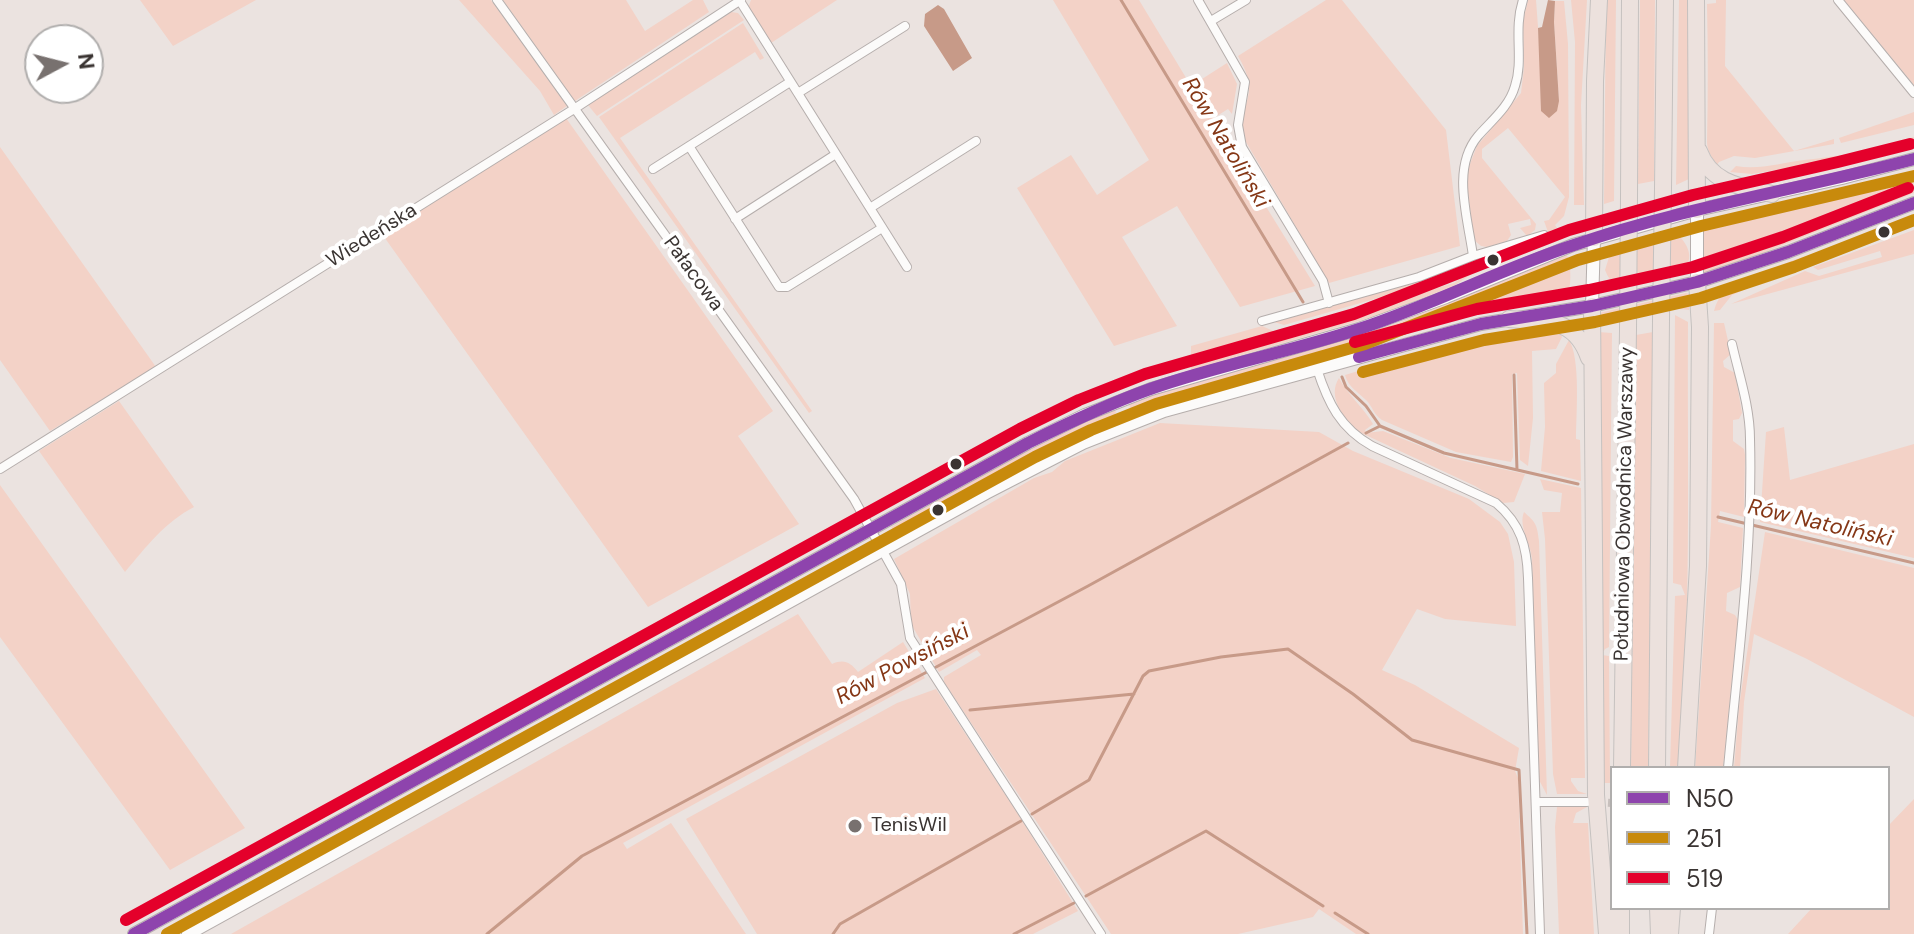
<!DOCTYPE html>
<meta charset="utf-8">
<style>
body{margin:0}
#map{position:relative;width:1914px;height:934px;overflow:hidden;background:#ebe3e0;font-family:"DM Sans",sans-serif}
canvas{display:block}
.legend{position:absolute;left:1610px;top:766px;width:280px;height:144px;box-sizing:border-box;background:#fff;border:2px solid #b0aead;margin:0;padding:10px 14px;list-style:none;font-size:24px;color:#3a3432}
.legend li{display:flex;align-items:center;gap:16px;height:40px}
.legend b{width:40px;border:2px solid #b0aead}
.north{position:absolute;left:24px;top:24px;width:80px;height:80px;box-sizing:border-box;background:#fff;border:2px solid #b0aead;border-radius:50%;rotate:83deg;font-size:22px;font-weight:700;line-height:32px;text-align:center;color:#3a3432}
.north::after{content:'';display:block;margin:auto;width:28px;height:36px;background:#78716f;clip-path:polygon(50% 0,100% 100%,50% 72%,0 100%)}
</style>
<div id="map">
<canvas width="1914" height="934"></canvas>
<ul class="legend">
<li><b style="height:10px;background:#8e44ad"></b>N50</li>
<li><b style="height:10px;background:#c88a0c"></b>251</li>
<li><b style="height:10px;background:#e4002b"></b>519</li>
</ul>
<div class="north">N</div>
</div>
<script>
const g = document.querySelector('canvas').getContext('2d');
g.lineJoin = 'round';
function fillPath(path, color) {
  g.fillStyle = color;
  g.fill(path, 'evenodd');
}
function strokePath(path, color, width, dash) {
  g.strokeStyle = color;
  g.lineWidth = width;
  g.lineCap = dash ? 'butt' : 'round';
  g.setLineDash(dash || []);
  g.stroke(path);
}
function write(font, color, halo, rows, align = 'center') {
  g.font = font + ' "DM Sans",sans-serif';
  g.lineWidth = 8;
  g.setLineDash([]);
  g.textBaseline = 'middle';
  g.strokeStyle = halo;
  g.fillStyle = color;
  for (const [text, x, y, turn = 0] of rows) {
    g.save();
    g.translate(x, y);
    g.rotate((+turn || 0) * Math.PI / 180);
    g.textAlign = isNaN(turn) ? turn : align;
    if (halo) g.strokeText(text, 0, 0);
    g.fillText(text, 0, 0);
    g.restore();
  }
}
fillPath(new Path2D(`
 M140 0H256L173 46Z
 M459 0H491L567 106 554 115 540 91Z
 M503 0H626L645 31 693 0H703L709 12 575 101Z
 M751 0H837L771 43 748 8Z
 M1053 0H1139L1191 86 1227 63 1237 84 1232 114 1228 109 1212 119 1315 286 1240 307 1177 206 1122 237 1177 326 1114 346 1017 188 1071 155 1097 195 1149 160Z
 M1326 0H1342L1446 130 1460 246 1329 283 1243 137C1237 101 1263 99 1238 56Z
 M1528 0H1536L1541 67V110L1559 101 1554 22 1555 1H1564L1568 44 1569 197 1564 216 1555 225 1557 228 1548 232 1544 221 1549 220 1565 197 1508 128 1482 149V158L1536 224 1535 230 1527 236 1520 228 1531 225 1530 219 1508 224 1511 235 1507 241 1487 247 1481 246 1474 240 1467 185 1468 169 1477 146 1521 93 1524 68 1523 21Z
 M1571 0H1587L1581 105 1584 205H1574L1575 42Z
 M1606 0H1616L1614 201 1604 204Z
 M1640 0H1655L1654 181 1638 184Z
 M1679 0H1689V179L1676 185Z
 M1716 0H1726L1725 66 1794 151 1834 139V144L1755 158 1734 156 1719 162 1717 165C1712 159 1707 150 1707 142 1708 96 1708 50 1707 4L1716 3Z
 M1844 0H1914V85Z
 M731 12 738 13 744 20 597 116 588 105Z
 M743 23 764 58 760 60 755 52 620 138 812 411 809 413 599 117Z
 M1914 112V125L1841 143 1839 138Z
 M566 118 773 411 738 436 799 524 648 607 382 234Z
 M1914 137V143L1830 161 1752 174 1730 172 1736 166C1759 170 1781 163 1804 160 1841 156 1879 150 1914 137Z
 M0 147 156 367 50 431 0 360Z
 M1914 172V193L1735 264 1703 273 1704 221 1845 195Z
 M1914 230V254L1731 304 1805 271 1819 276 1882 257 1880 251 1818 270 1813 267Z
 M1670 231C1686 237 1698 259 1681 272 1670 281 1624 290 1612 281 1608 278 1607 274 1605 270L1610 254 1630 242Z
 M1865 238V243L1848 246 1732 295 1720 310 1714 311C1716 304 1718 299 1723 294 1745 273 1833 247 1865 238Z
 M1567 255C1572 268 1571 287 1567 299L1474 313 1131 416 1129 402 1398 323Z
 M1459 265 1461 269 1467 267 1451 277 1284 325 1274 322 1408 284Z
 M1475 269 1476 271 1454 286 1379 315 1191 370V346L1262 326 1278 333 1454 283Z
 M1686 293 1689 294V310C1659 305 1628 320 1598 319L1599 313Z
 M1675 315 1688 322C1687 469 1692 623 1678 768H1670L1675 596 1685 595 1681 585 1673 583Z
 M1714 323H1724L1731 354 1723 361 1724 367 1735 373 1742 413 1739 419 1733 420V441L1744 449 1745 455 1744 517 1720 511 1718 522 1743 528 1740 587 1727 593 1726 611 1735 615 1738 620 1723 768H1695L1711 526Z
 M1546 326 1560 333 1562 337 1556 349 1532 351 1533 418 1528 466 1520 460 1517 373 1512 374 1513 457 1511 462 1456 452 1382 420C1373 414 1373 407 1366 400 1357 391 1349 388 1345 375L1438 347Z
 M1598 332 1612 333 1609 647 1605 649 1602 655 1609 656 1610 783H1604L1598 507Z
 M1653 332 1648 768H1631L1636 335Z
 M1569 340C1581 359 1576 417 1576 439L1580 440 1581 481 1541 471 1545 427 1544 383 1556 373V364Z
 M1339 378C1348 395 1363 407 1373 424L1365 430 1366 433 1383 431 1451 458 1525 474 1514 502 1503 503 1475 486 1357 431C1343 418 1327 396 1339 378Z
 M119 401 194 507C165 522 146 547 125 572L39 451Z
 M1114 409 1116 412 1113 418 1037 453 896 535 891 527 1031 448Z
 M1160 423 1319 432 1353 451 1469 499 1500 522 1508 534 1514 562 1516 626 1445 619 1417 609 1382 670 1415 685 1519 748 1515 771 1518 778 1523 934H1356L1319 909 1313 917 1238 934H1111L944 682V677L981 655 977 650 939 672 911 624 910 594 894 559 1034 478 1052 472 1065 461Z
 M1784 427 1790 480 1914 444V558L1760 522 1766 432Z
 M1540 479 1581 488 1585 778H1571V781L1578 791 1587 794H1557L1553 774 1545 539 1542 512H1560L1562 493 1544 490Z
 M0 485 245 828 170 870 0 637Z
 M1524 512C1535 522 1537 523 1539 541L1547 795 1539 780 1532 559C1531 544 1518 526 1524 512Z
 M1765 532 1914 568V717L1807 659 1754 634 1744 702 1740 768H1734L1739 707Z
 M798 614 832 664C844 659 850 662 858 672L903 642 925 678 623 843 627 849 671 823 746 934H231Z
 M936 689 1018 814 1078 911 1033 934H757L686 819 897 703Z
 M1914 799V934H1788L1812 908H1888V826Z
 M1557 807H1587L1576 813 1573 823H1588L1594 934H1559L1555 827Z`), '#f3d2c7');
fillPath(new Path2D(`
 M1548 0 1555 1 1554 22 1559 101 1557 111 1549 118 1541 111 1538 28 1542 27Z
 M938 5 944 9 972 58 953 71 924 26 925 14Z`), '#c79a88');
strokePath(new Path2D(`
 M1121 0 1303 302
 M1514 375 1517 470
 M1342 377 1346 387 1366 406 1380 426 1444 453 1578 484
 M1366 433 1380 426
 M1718 517 1914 563
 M970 710 1134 694
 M1032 814 1089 780 1143 676 1149 671 1221 657 1288 649 1353 694 1412 740 1519 770 1527 934
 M1086 896 1206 831 1323 906
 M1335 913 1368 934
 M487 934 582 856 1088 586 1348 443
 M833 934 840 924 1021 821
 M1014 934 1074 903`), '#c79a88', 3);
strokePath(new Path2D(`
 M1596 802 1612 803`), '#c8c0bd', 8, [8, 4]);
const minor = new Path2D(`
 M497 0 854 499 901 584 910 638 1101 934
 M1198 0 1245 82 1238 125 1242 147 1323 281 1329 303
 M1838 0 1914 93
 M740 1 907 267
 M1211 21 1246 0
 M798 93 905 26
 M689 146 779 287H787L882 228
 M653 169 790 82
 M870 208 976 141
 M735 219 836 154
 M1473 256C1468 218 1451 168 1478 136 1492 120 1509 107 1515 86 1524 59 1513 30 1523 0
 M1262 321 1419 277 1473 256 1544 235
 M1317 369C1328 403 1340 428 1372 446L1496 503C1521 524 1527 547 1528 578L1540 934
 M0 469 574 109 741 0
 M1728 768C1738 659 1753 549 1750 439 1750 407 1739 375 1732 344
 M1536 802H1587
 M1709 934 1712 908`);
const secondary = new Path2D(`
 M1697 210V282
 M1592 306 1594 238
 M134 934 1028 443 1085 415 1151 389 1359 329 1446 297 1573 245 1697 210 1842 178 1914 159
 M188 934 986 493 1083 443 1164 411 1481 324 1592 306 1697 282 1788 252 1914 203`);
const motorway = new Path2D(`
 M1696 0 1697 210
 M1699 151C1711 184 1742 187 1772 194
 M1663 189 1665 0
 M1629 197 1630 0
 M1594 238 1595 81 1599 0
 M1592 306 1596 795 1607 934
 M1509 319C1546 322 1575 317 1589 358
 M1622 768 1628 329
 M1657 768 1661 319
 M1686 768 1698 566 1700 327 1697 282
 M1658 908 1659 934
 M1621 934V908
 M1670 934 1672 908`);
strokePath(minor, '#b5aeac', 10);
strokePath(secondary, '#b5aeac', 14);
strokePath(motorway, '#c5c1bf', 18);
strokePath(minor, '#fcfbfa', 8);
strokePath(secondary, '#fcfbfa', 12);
strokePath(motorway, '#ece1dd', 16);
const motorwayBridge = new Path2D(`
 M1661 319 1663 189
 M1628 329 1629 197`);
strokePath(motorwayBridge, '#c5c1bf', 18, []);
strokePath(motorwayBridge, '#ece1dd', 16);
strokePath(new Path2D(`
 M1359 357 1481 324 1592 306 1697 282 1788 252 1914 203
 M134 934 1028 443C1068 423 1108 404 1150 389 1218 365 1290 352 1359 329 1432 305 1501 269 1574 245 1684 207 1801 189 1914 159`), '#8e44ad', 12);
strokePath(new Path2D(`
 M1363 372 1484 340 1595 322 1701 298 1794 267 1914 220
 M167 934 1035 457 1091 430 1156 404 1365 344 1578 260 1701 226 1914 176`), '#c88a0c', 12);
strokePath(new Path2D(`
 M1355 342 1477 309 1589 290 1693 267 1783 237 1908 188
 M126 920 1020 429 1079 400 1145 374 1354 314 1569 230 1693 195 1838 162 1910 144`), '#e4002b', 12);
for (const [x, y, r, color] of [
 [1884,232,7,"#3a3432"],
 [1493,260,7,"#3a3432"],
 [956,464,7,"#3a3432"],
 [938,510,7,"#3a3432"],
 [855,826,8,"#78716f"]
]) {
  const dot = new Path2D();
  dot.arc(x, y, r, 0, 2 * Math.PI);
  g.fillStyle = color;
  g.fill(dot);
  strokePath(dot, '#fff', 3);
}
write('20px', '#3a3432', '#fff', [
 ["Wiedeńska",372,236,-32],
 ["Pałacowa",693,274,54],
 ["Południowa Obwodnica Warszawy",1625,504,-89]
]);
write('20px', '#3a3432', '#fff', [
 ["TenisWil",871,826]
], 'left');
write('italic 22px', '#853716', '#fff', [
 ["Rów Natoliński",1225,143,59],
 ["Rów Natoliński",1820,524,13],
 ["Rów Powsiński",903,665,-28]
]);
</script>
